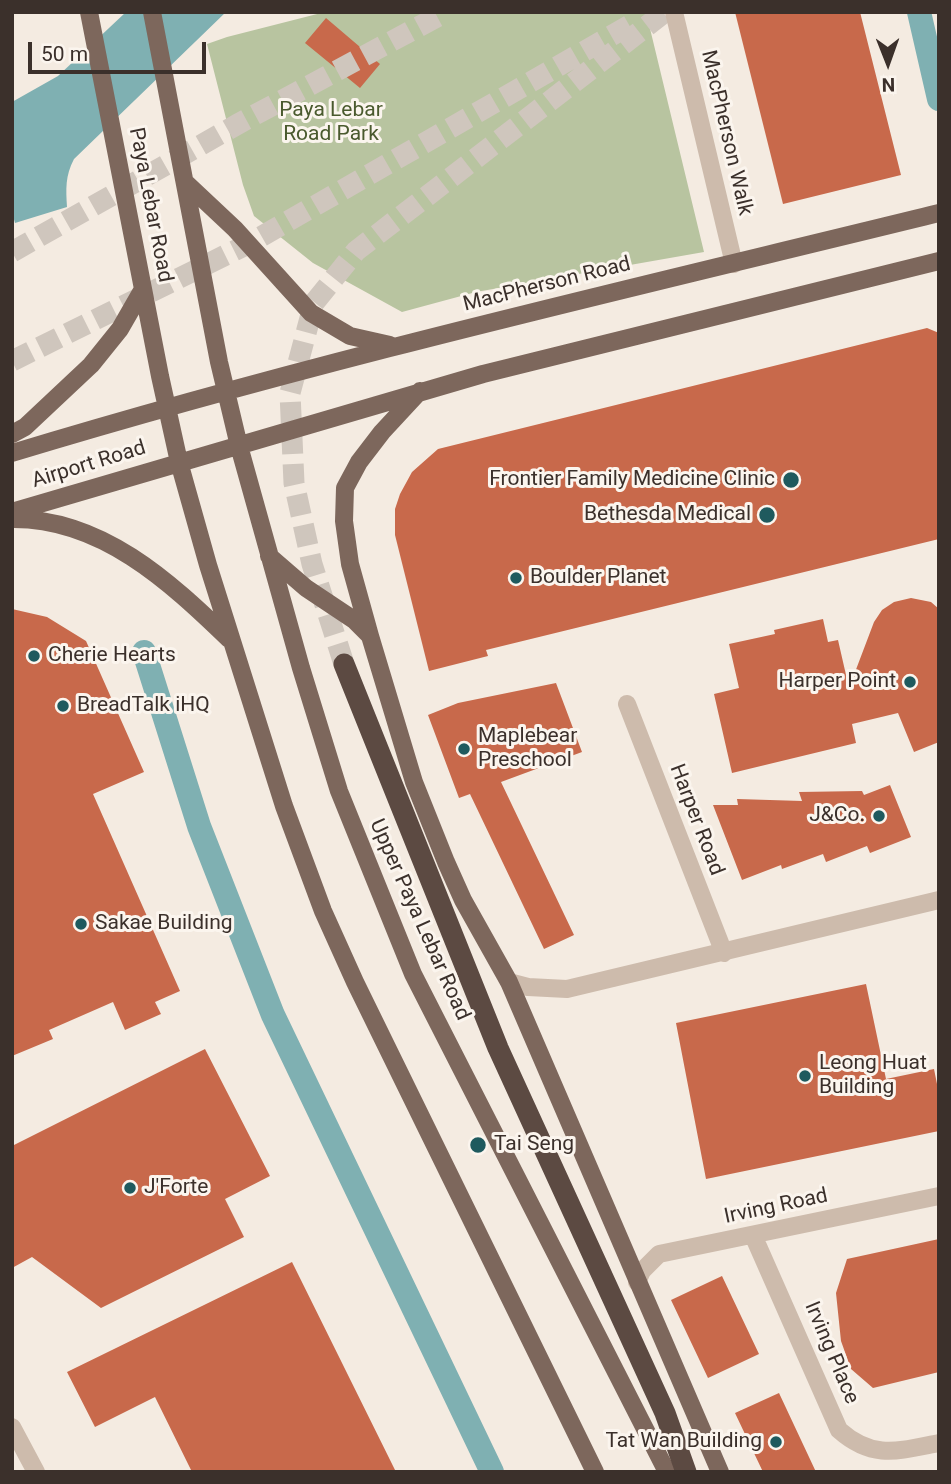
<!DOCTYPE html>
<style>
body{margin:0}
#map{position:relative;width:951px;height:1484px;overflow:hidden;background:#f4ebe1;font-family:Roboto,sans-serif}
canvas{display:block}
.frame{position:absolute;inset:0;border:14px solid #3b302b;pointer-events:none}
.north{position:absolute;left:853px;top:28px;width:70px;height:70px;-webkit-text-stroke:5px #fbf5ee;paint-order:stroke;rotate:179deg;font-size:19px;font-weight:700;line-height:28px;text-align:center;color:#3b302b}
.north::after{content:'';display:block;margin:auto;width:24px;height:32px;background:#3b302b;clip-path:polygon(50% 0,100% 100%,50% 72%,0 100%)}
.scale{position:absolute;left:28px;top:42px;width:178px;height:32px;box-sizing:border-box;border:4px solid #3b302b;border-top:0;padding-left:9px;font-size:21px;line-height:24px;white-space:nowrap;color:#3b302b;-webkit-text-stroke:5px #fbf5ee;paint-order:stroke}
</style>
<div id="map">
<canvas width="951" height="1484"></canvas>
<div class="frame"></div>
<div class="north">N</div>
<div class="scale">50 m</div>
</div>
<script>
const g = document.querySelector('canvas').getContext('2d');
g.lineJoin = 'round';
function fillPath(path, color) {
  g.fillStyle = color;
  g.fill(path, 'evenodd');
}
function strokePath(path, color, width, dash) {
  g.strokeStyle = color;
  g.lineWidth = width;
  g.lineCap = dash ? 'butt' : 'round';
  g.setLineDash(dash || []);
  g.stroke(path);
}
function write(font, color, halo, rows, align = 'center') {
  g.font = font + ' Roboto,sans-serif';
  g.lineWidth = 6;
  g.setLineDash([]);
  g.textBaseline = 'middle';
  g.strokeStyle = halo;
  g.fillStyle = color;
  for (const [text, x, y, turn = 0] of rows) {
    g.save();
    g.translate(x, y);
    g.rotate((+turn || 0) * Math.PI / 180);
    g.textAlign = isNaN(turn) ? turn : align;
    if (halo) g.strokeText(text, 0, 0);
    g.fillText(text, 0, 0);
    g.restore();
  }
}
fillPath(new Path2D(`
 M325 12H646L704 252 476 292 402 312 313 263 254 216 243 185 207 44 227 37Z`), '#b8c4a0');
fillPath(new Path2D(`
 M126 12H226L74 159C65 176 66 189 67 207L15 223 12 212V102L58 76Z`), '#7fb0b2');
strokePath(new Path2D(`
 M919 12 939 99
 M144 652 199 826 273 1015 492 1472`), '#7fb0b2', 24);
fillPath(new Path2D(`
 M735 12H860L901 175 783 204Z
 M326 18 380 64 360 88 305 43Z
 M927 328 939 333V539L486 650 488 656 429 671 395 535V509L400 494 412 472 438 449Z
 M911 598 931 602 939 609V742L914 752 898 713 852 724 856 743 732 773 714 694 739 688 729 644 775 634 774 630 823 619 828 642 838 640 849 688 874 622 882 610 894 602Z
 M12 609 47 617 86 641 144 772 93 794 180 991 155 1002 161 1014 125 1030 113 1002 49 1030 53 1039 12 1056Z
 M556 683 582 752 501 782 574 935 544 949 470 794 459 798 428 715 458 703Z
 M890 785 911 837 870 853 867 846 826 862 823 854 782 869 781 865 742 880 713 805H738L737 799 802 801 799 792 862 791 864 795Z
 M866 984 886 1079 934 1069 939 1094V1131L706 1179 676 1023Z
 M205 1049 270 1176 225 1199 244 1237 101 1308 32 1257 12 1268V1146Z
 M939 1239V1372L873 1388 851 1369 841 1341 836 1293 847 1259Z
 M292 1262 396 1472H192L155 1397 95 1427 67 1372Z
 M722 1276 759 1354 708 1378 671 1300Z
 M779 1393 816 1472H763L735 1413Z`), '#c8694b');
strokePath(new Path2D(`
 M12 252 238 124 446 12
 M12 361 250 243 630 25
 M344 664 312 564 294 483 290 393 314 303 356 251 665 12`), '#cfc6bd', 21, [21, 10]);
strokePath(new Path2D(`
 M674 12 734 264
 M627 704 724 953
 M509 982 528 987 567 989 939 900
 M753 1235 839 1430C873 1460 898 1451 939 1443
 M637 1282 642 1271 659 1254 939 1196
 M12 1427 36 1472`), '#cdbbac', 18);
strokePath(new Path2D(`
 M89 12 160 376 179 462 208 565 284 806 323 911 355 982 595 1472
 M152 12 219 362 239 446 301 668 339 791 413 974 667 1472
 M186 183 235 229 311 313 350 336 390 345
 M420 391 382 432 359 462 345 488 344 521 350 564 370 636 414 782 446 862 463 900 509 982 720 1472
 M12 434 25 427 91 365 120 329 143 289
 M12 453C318 360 629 289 939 213
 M12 512 483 374 939 261
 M12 519C101 518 169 581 229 639
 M269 556 306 588 354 620 370 636`), '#7d675c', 18);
strokePath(new Path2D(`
 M344 664 498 1048 665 1413 686 1472`), '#5c4a42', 21);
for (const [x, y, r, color] of [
 [791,480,9,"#1f5a5e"],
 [767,515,9,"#1f5a5e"],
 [516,578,7,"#1f5a5e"],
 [34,656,7,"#1f5a5e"],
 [910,682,7,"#1f5a5e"],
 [63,706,7,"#1f5a5e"],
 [464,749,7,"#1f5a5e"],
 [879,816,7,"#1f5a5e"],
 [81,924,7,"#1f5a5e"],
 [805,1076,7,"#1f5a5e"],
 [478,1145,9,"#1f5a5e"],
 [130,1188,7,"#1f5a5e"],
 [776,1442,7,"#1f5a5e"]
]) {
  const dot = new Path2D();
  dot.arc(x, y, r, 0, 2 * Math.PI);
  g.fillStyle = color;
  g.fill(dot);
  strokePath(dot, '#fbf5ee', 2.5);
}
write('21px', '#4a5a2e', '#fbf5ee', [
 ["Paya Lebar",331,111],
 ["Road Park",331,135]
]);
write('21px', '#3b302b', '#fbf5ee', [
 ["MacPherson Walk",726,133,77],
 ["Paya Lebar Road",150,205,79],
 ["MacPherson Road",547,285,-14],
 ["Airport Road",89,465,-17],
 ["Harper Road",696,820,69],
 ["Upper Paya Lebar Road",419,920,66],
 ["Irving Road",776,1207,-12],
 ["Irving Place",831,1353,67]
]);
write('21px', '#3b302b', '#fbf5ee', [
 ["Frontier Family Medicine Clinic",775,480,"right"],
 ["Bethesda Medical",751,515,"right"],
 ["Boulder Planet",530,578],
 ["Cherie Hearts",48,656],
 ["Harper Point",896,682,"right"],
 ["BreadTalk iHQ",77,706],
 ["Maplebear",478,737],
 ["Preschool",478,761],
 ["J&Co.",865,816,"right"],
 ["Sakae Building",95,924],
 ["Leong Huat",819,1064],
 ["Building",819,1088],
 ["Tai Seng",494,1145],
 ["J'Forte",144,1188],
 ["Tat Wan Building",762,1442,"right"]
], 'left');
</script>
